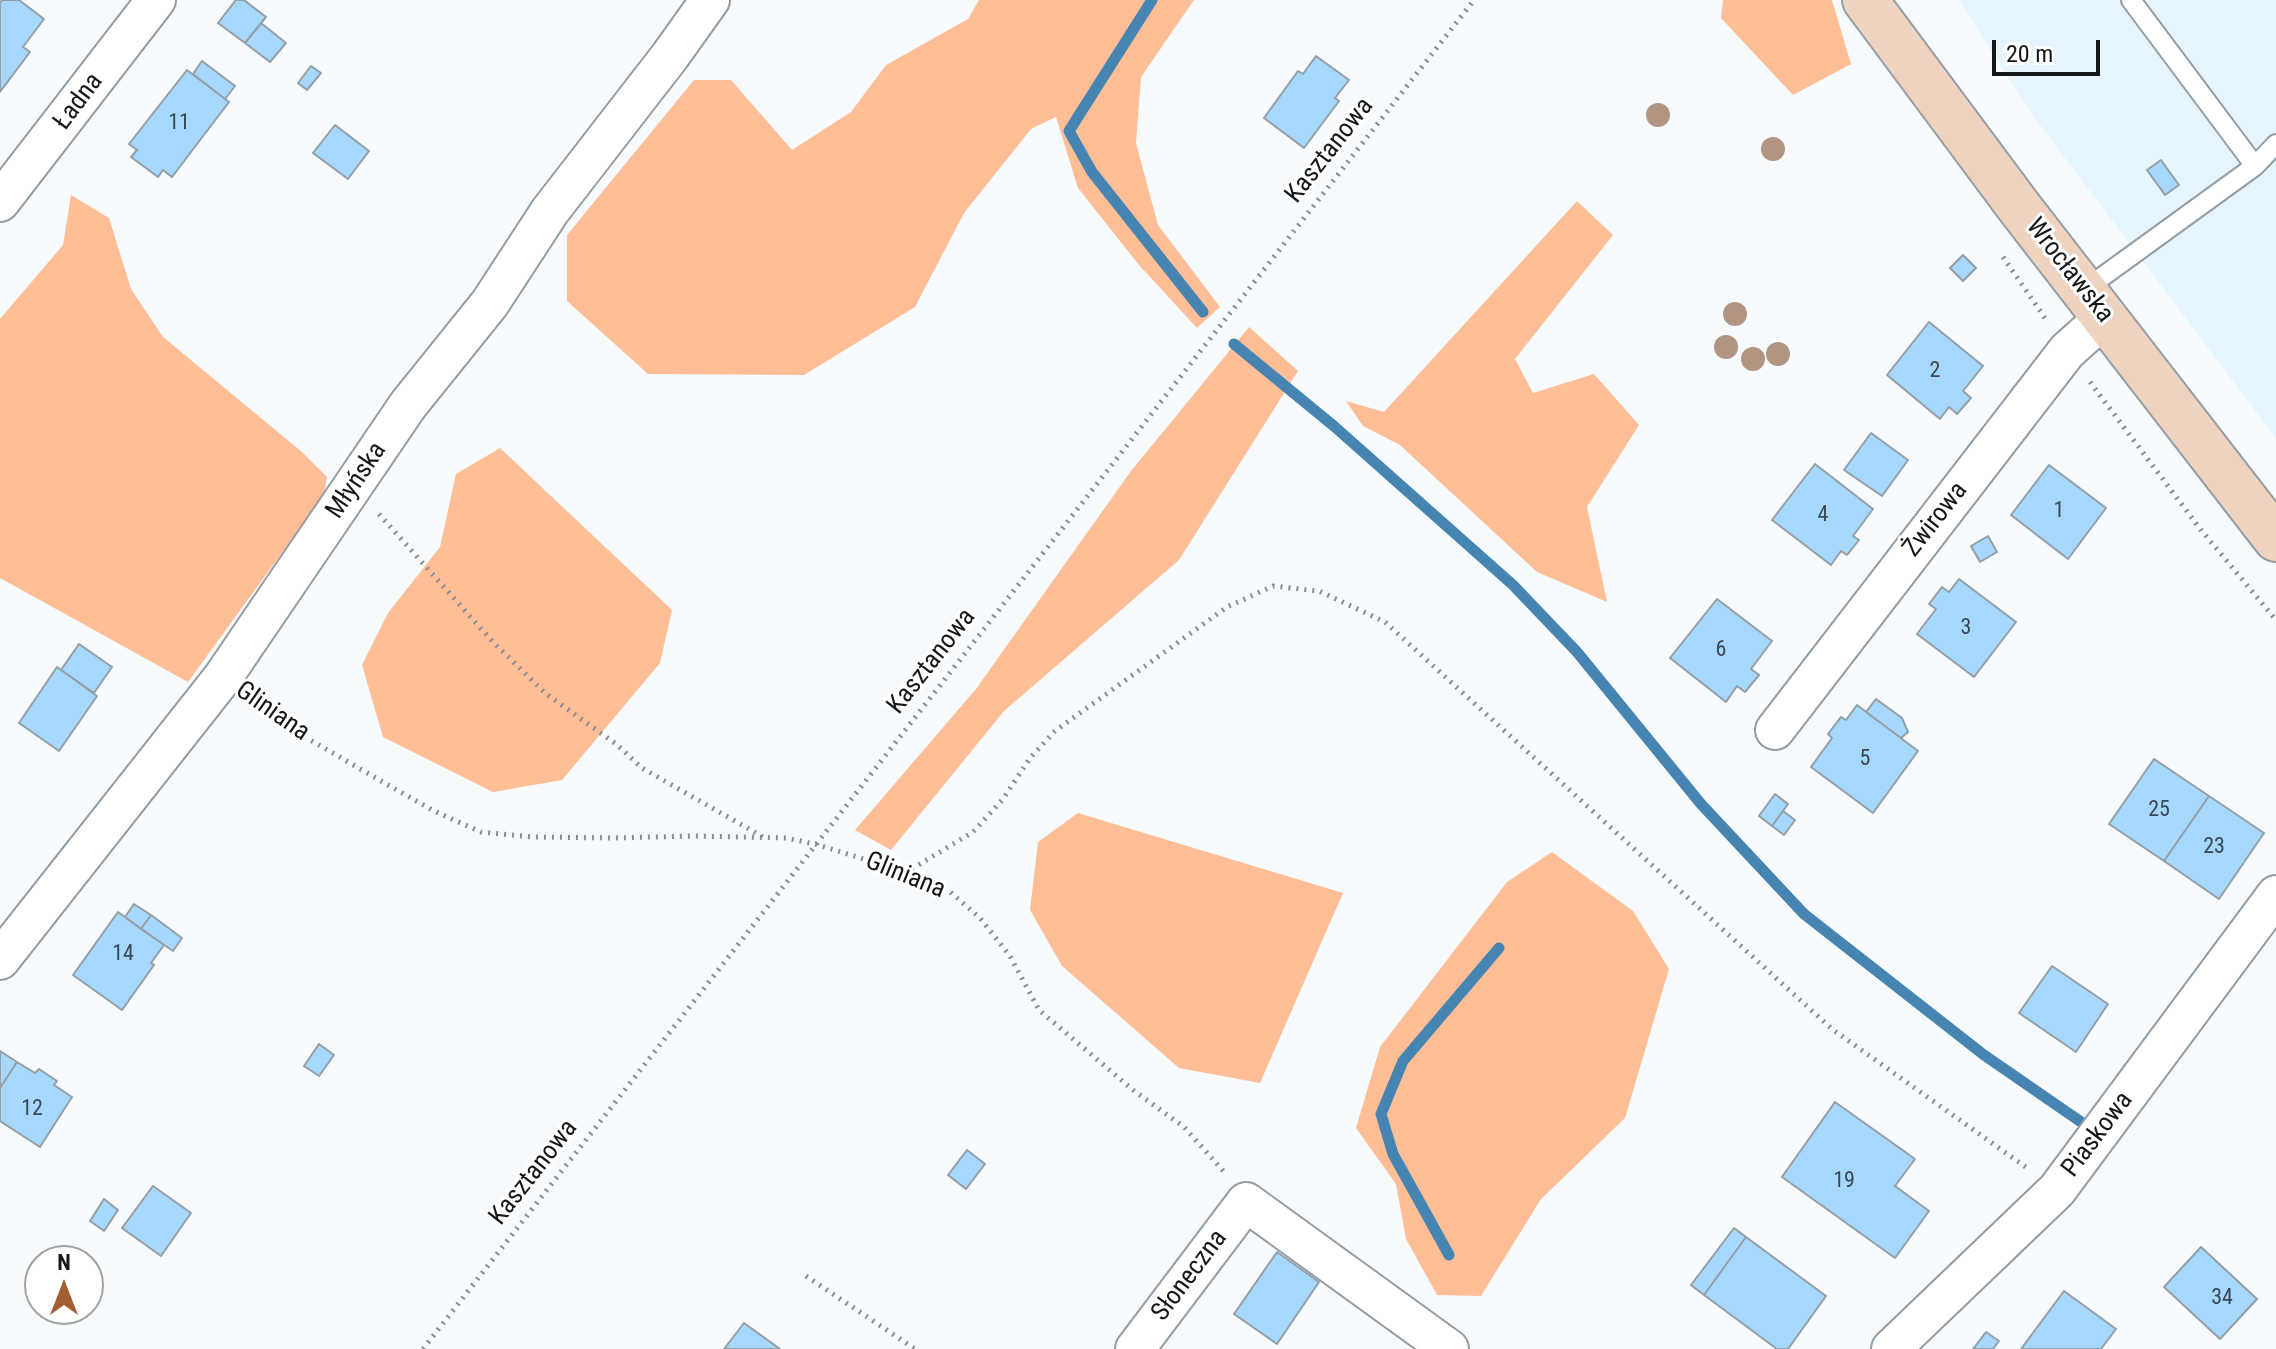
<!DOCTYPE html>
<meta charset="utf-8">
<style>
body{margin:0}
#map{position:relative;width:2276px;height:1349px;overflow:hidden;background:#f7fbfe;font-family:"Roboto Condensed",sans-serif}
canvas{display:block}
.north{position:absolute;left:24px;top:1245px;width:80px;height:80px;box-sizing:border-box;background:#fff;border:2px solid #a1a3a3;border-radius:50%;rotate:0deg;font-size:22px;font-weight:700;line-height:32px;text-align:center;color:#14181a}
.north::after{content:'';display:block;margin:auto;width:28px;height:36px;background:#a35e31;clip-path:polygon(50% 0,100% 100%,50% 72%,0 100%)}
.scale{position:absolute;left:1992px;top:40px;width:108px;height:36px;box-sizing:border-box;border:4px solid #14181a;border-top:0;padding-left:10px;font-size:24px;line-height:28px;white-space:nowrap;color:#14181a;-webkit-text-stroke:6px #fff;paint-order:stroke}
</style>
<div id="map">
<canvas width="2276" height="1349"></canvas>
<div class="north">N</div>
<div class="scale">20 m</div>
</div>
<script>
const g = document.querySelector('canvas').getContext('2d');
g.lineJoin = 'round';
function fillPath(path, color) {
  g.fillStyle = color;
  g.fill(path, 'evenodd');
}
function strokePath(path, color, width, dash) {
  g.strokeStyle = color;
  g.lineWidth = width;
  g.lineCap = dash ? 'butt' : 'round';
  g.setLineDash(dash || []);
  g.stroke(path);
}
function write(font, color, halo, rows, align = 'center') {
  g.font = font + ' "Roboto Condensed",sans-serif';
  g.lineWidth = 6;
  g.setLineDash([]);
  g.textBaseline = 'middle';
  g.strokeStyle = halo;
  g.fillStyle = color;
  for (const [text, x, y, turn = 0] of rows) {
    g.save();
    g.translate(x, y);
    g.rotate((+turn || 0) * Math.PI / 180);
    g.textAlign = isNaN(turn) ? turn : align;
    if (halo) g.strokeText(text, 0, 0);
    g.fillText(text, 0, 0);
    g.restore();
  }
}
fillPath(new Path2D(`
 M1959 0H2276V438L2031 113Z`), '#e6f4fe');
fillPath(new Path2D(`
 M979 0H1194L1141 77 1136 143 1158 225 1220 307 1197 328 1139 265 1078 188 1056 117 1031 129 964 213 915 307 804 375 648 374 567 301V235L694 80H731L792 150 851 112 886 65 968 19Z
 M1723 0H1832L1851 64 1793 95 1721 18Z
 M71 195 109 218 131 289 163 337 302 452 327 477 324 495 188 682 0 578V319L63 245Z
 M1577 201 1613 235 1515 359 1533 393 1594 374 1639 425 1587 507 1607 602 1537 572 1400 445 1363 426 1346 401 1384 412Z
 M1249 327 1298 371 1179 560 1004 711 891 850 855 830 976 689 1131 471Z
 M500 448 672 610 660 663 562 780 493 792 383 737 362 665 388 613 440 547 456 474Z
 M1078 813 1343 893 1260 1083 1179 1068 1062 966 1030 910 1038 842Z
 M1552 852 1633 911 1669 969 1625 1118 1541 1199 1481 1296 1437 1295 1406 1239 1396 1184 1356 1128 1380 1047 1507 882Z`), '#ffbe96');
strokePath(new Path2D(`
 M1152 0 1069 131 1092 172 1203 312
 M1234 344 1335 427 1513 585 1577 652 1701 804 1804 914 1984 1055 2084 1124
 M1449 1255 1393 1154 1381 1114 1403 1061 1499 948`), '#4685b2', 11);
const building = new Path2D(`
 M2 0H19L44 19 23 47 30 52 0 92V3Z
 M236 0H244L266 17 245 43 218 23Z
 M261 23 286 43 270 62 245 43Z
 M1316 56 1349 80 1335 98 1339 101 1304 148 1264 118 1298 71 1303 74Z
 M202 61 235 86 225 99 193 74Z
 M311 66 321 73 307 90 298 83Z
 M187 70 229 102 172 177 163 170 158 177 131 157 137 150 129 144Z
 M335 125 369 151 348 179 313 153Z
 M2161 160 2179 185 2165 195 2147 170Z
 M1963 255 1976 268 1963 281 1950 268Z
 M1929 322 1983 366 1963 391 1971 398 1957 414 1949 407 1940 419 1887 375Z
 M1871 433 1908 460 1882 496 1844 470Z
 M1815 464 1873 509 1853 536 1859 540 1847 555 1841 551 1831 565 1772 520Z
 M2049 465 2106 508 2068 559 2011 515Z
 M1988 536 1997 552 1980 562 1971 546Z
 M1959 579 2016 622 1974 677 1917 634 1936 609 1929 604 1942 587 1949 592Z
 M1717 599 1772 641 1751 669 1759 675 1745 692 1737 686 1726 702 1670 658Z
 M79 644 112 667 94 693 61 670Z
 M57 667 97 696 59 751 19 723Z
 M1876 699 1902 718 1908 732 1901 738 1866 712Z
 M1857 705 1918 751 1873 813 1811 767 1832 738 1828 734 1841 717 1846 720Z
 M2154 759 2209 796 2164 861 2109 824Z
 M1775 794 1788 804 1772 826 1759 816Z
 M2209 796 2264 833 2219 899 2164 861Z
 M1783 811 1795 820 1784 835 1772 826Z
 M134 904 151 915 141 929 125 917Z
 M118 912 164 945 151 963 154 965 122 1010 73 975Z
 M151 915 182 938 173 951 141 929Z
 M2052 966 2108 1004 2076 1052 2019 1013Z
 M319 1044 334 1055 319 1076 304 1066Z
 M0 1051 17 1062 0 1088Z
 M17 1062 35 1073 39 1069 57 1081 54 1085 72 1097 40 1147 0 1121V1088Z
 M1835 1102 1915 1159 1895 1186 1929 1211 1895 1258 1782 1177Z
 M967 1150 985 1164 966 1189 948 1175Z
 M153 1186 191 1213 161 1256 122 1228Z
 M104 1199 118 1210 104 1231 90 1221Z
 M1734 1228 1746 1237 1704 1295 1691 1285Z
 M1746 1237 1826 1296 1788 1349H1777L1704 1295Z
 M2201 1247 2257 1299 2220 1339 2164 1287Z
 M1277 1252 1319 1282 1277 1344 1234 1314Z
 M2064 1291 2116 1329 2101 1349H2021Z
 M744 1323 780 1349H724Z
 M1986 1332 1999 1341 1993 1349H1973Z`);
fillPath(building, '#a6d8fe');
strokePath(building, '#949ea5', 2);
const lane = new Path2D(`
 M2131 0 2255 166
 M2084 290 2255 166 2276 144`);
const street = new Path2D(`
 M0 202 156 0
 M1775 730 2067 351 2105 317
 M0 960 223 677 408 405 490 303 550 211 670 56 710 0
 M1135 1349 1246 1202 1449 1349
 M1891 1349 2057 1190 2276 895`);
const secondary = new Path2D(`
 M1865 0 2019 207 2276 539`);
strokePath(lane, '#939ca3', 22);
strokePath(street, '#939ca3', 42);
strokePath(secondary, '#939ca3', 48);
strokePath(new Path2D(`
 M2003 257 2047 321
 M2090 382 2201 530 2276 620
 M379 514 492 641 545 693 616 744 642 768 763 837
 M252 700 305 737 388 785 434 811 481 832 533 837 612 838 693 836 786 838 815 844 893 868 949 891 980 918 1010 956 1039 1010 1133 1090 1184 1127 1226 1174
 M905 873 973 832 1003 799 1030 758 1055 731 1227 607 1273 586 1319 591 1385 622 1832 1029 2027 1168
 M806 1276 915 1349
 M423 1349 1474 0`), '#898d8f', 5, [2, 6]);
strokePath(lane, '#fff', 18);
strokePath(street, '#fff', 38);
strokePath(secondary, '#eed3c1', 44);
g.fillStyle = '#b19481';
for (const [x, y] of [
 [1658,115],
 [1773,149],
 [1735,314],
 [1726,347],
 [1778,354],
 [1753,359]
]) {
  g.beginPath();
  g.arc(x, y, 12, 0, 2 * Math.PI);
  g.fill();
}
write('22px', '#384853', null, [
 ["11",179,123],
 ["2",1935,371],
 ["1",2059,511],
 ["4",1823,515],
 ["3",1966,628],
 ["6",1721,650],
 ["5",1865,759],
 ["25",2159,810],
 ["23",2214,847],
 ["14",123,954],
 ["12",32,1109],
 ["19",1844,1181],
 ["34",2222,1298]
]);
write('26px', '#14181a', '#fff', [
 ["Ładna",79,102,-53],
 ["Kasztanowa",1330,151,-52],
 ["Wrocławska",2069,271,52],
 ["Młyńska",357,481,-56],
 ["Żwirowa",1936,520,-52],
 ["Kasztanowa",932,662,-52],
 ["Gliniana",272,712,35],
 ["Gliniana",905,876,22],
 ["Piaskowa",2098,1135,-53],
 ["Kasztanowa",534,1173,-52],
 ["Słoneczna",1190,1276,-53]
]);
</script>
